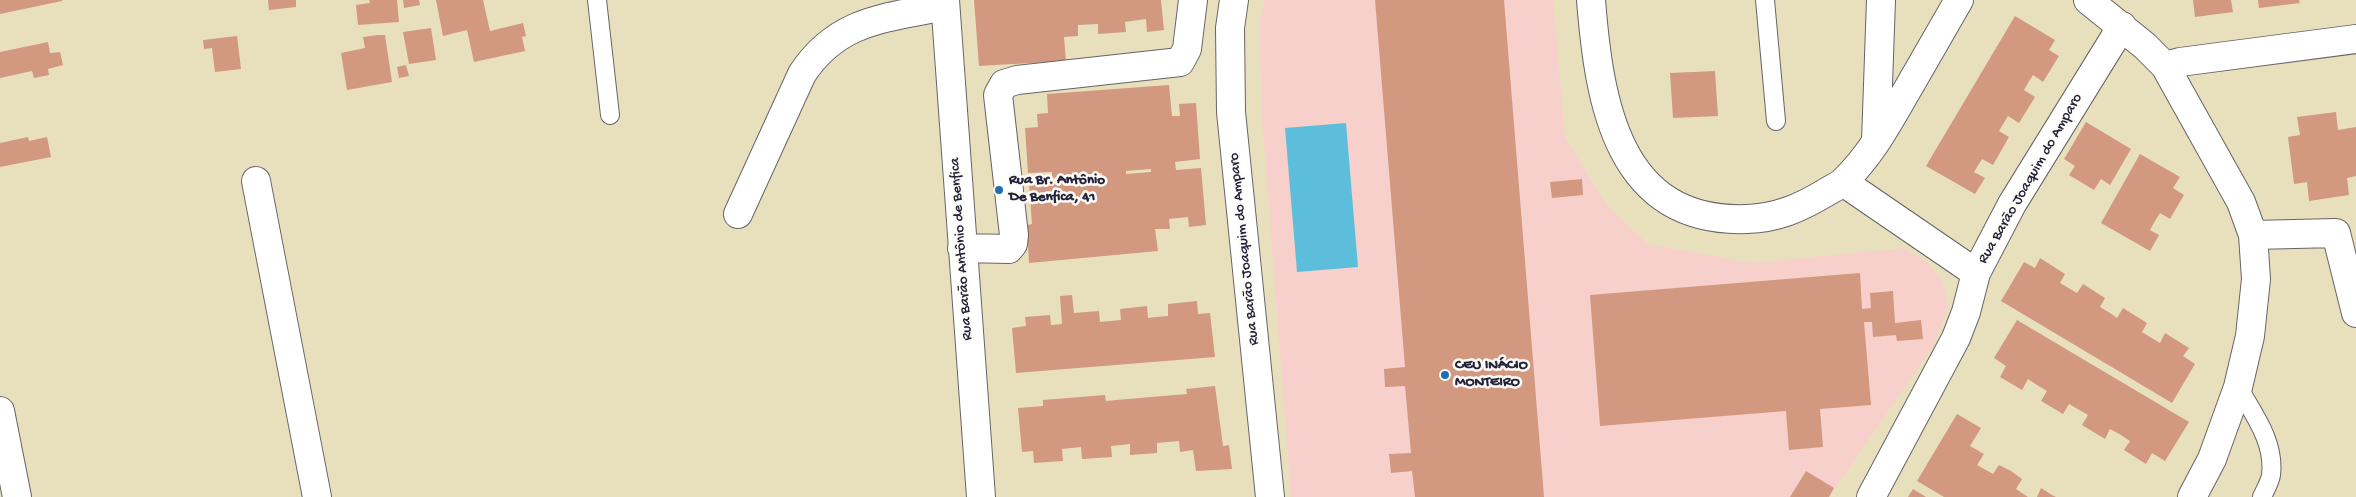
<!DOCTYPE html>
<meta charset="utf-8">
<style>
body{margin:0}
canvas{display:block;background:#e8e0bd}
</style>
<canvas width="2356" height="497"></canvas>
<script>
const g = document.querySelector('canvas').getContext('2d');
g.lineJoin = 'round';
function fillPath(path, color) {
  g.fillStyle = color;
  g.fill(path, 'evenodd');
}
function strokePath(path, color, width, dash) {
  g.strokeStyle = color;
  g.lineWidth = width;
  g.lineCap = dash ? 'butt' : 'round';
  g.setLineDash(dash || []);
  g.stroke(path);
}
function write(font, color, halo, rows, align = 'center') {
  g.font = font + ' "Gochi Hand",sans-serif';
  g.lineWidth = 5;
  g.setLineDash([]);
  g.textBaseline = 'middle';
  g.strokeStyle = halo;
  g.fillStyle = color;
  for (const [text, x, y, turn = 0] of rows) {
    g.save();
    g.translate(x, y);
    g.rotate((+turn || 0) * Math.PI / 180);
    g.textAlign = isNaN(turn) ? turn : align;
    if (halo) g.strokeText(text, 0, 0);
    g.fillText(text, 0, 0);
    g.restore();
  }
}
fillPath(new Path2D(`
 M1265 0H1553L1565 137 1607 206 1648 244 1752 263 1903 248 1927 262 1943 282 1948 307 1934 345 1829 497H1291L1261 105 1260 21Z`), '#f7d0cb');
fillPath(new Path2D(`
 M1346 123 1358 267 1297 272 1285 128Z`), '#5dbedc');
fillPath(new Path2D(`
 M0 0H62V1L0 14Z
 M268 0H296V7L269 10Z
 M369 0H397L399 22 358 25 356 5 370 3Z
 M403 0H419L420 5 404 8Z
 M436 0H483L490 31 523 23 526 36 522 37 525 51 474 62 467 30 443 36Z
 M974 0H1161L1164 30 1147 32 1146 19 1125 22 1126 32 1098 34V24L1078 25V36L1064 37 1066 61 979 66Z
 M1375 0H1504L1544 497H1415L1412 471 1391 473 1389 454 1411 453 1405 386 1385 387 1384 369 1405 367Z
 M2193 0H2231L2233 12 2195 17Z
 M2258 0H2299L2300 3 2259 8Z
 M2015 16 2055 40 2049 50 2059 56 2043 82 2033 75 2028 83 2024 90 2035 97 2019 123 2008 116 1999 131 2009 137 1993 165 1982 159 1974 172 1985 178 1975 194 1926 166Z
 M431 28 436 60 409 64 403 32Z
 M378 35H385L392 82 347 90 341 53 365 48 363 37Z
 M237 36 241 69 215 72 212 48 204 49 203 40Z
 M48 42 50 53 60 52 63 65 48 69 49 75 34 78 32 71 0 78V52Z
 M406 65 409 76 399 78 397 67Z
 M1715 71 1718 116 1673 118 1670 73Z
 M1169 85 1172 116H1180L1179 104 1196 103 1200 159 1175 162 1176 170 1201 168 1206 225 1189 227 1188 217 1169 219 1170 229H1155L1158 251 1029 263 1027 225 1032 224 1029 184 1102 177V173L1052 178V172L1028 173 1025 128 1038 127 1037 114 1048 113 1047 94ZM1151 169V172L1126 174V171Z
 M2336 112 2338 130 2356 127V176L2347 178 2349 195 2309 201 2307 182 2294 184 2288 137 2300 135 2297 117Z
 M2086 122 2131 149 2110 185 2101 179 2094 190 2069 175 2075 166 2064 159Z
 M28 137 29 141 47 137 51 157 0 167V143Z
 M2140 154 2180 177 2173 188 2184 195 2170 219 2160 213 2155 221 2150 230 2159 235 2150 251 2101 223Z
 M1582 179 1583 195 1552 198 1550 182Z
 M2040 258 2065 274 2060 283 2077 293 2083 284 2105 298 2100 307 2110 313 2117 318 2123 308 2147 323 2142 332 2150 337 2160 343 2165 333 2189 348 2183 356 2195 364 2172 403 2001 301 2024 262 2035 268Z
 M1860 273 1862 309 1871 308 1870 293 1893 291 1895 323 1921 320 1923 339 1897 341 1896 335 1873 337 1872 322H1864L1871 405 1820 409 1823 447 1789 450 1786 411 1600 426 1590 295Z
 M1072 295 1074 313 1099 311 1100 322 1121 320 1120 309 1147 306 1148 318 1156 317 1168 316V304L1197 301 1198 314 1210 313 1215 357 1016 373 1012 328 1026 326 1025 317 1050 315 1051 325 1062 324 1060 296Z
 M2017 320 2189 422 2165 461 2152 453 2146 464 2124 450 2130 441 2121 435 2110 429 2105 439 2082 425 2088 415 2069 404 2063 414 2041 401 2047 391 2037 385 2028 379 2022 390 2000 377 2006 366 1994 358Z
 M1215 386 1223 446 1229 445 1232 469 1196 471 1193 450 1180 452 1179 441 1157 443V453L1130 455V444L1111 446 1112 457 1082 459 1081 447 1062 449 1063 461 1048 462 1034 463 1033 451 1022 452 1018 408 1043 406V400L1105 395 1106 401 1116 400 1187 394 1186 389Z
 M1957 414 1981 428 1970 446 1984 454 1977 465 1993 474 1999 465 2011 471 2022 479 2016 489 2028 497H1944L1917 481Z
 M1806 471 1834 488 1829 497H1790Z
 M2041 488 2052 495 2056 497H2037Z
 M1913 489 1926 497H1908Z`), '#d29880');
const lane = new Path2D(`
 M597 0 610 115
 M1765 0 1776 121
 M2238 387C2254 415 2275 442 2271 475 2270 482 2265 490 2262 497`);
const street = new Path2D(`
 M945 0 981 497
 M1234 0 1230 28 1231 112 1270 497
 M1591 0C1599 101 1617 224 1747 219 1777 218 1800 208 1825 193 1831 189 1839 186 1844 181 1871 155 1888 123 1906 92 1924 61 1941 31 1959 0
 M2088 0 2145 46 2165 66 2241 202 2253 235 2256 279 2250 336 2238 387 2212 459 2192 497
 M2165 66 2180 62 2356 39
 M1876 141 1881 0
 M256 181 317 497
 M1843 182 1976 273
 M738 214 802 74C838 19 887 18 945 6
 M2253 235 2336 233 2356 313
 M962 248 1009 249 1013 244 1014 235 998 95 1004 84 1017 80 1180 62 1187 49 1193 0
 M1871 497 1956 338 1966 312 1976 273 2012 204 2122 26`);
const secondary = new Path2D(`
 M0 411 17 497`);
strokePath(lane, '#676468', 20);
strokePath(street, '#676468', 30);
strokePath(secondary, '#676468', 30);
strokePath(lane, '#fff', 18);
strokePath(street, '#fff', 28);
strokePath(secondary, '#fff', 28);
for (const [x, y, r, color] of [
 [999,190,5,"#1f6fb2"],
 [1445,375,5,"#1f6fb2"]
]) {
  const dot = new Path2D();
  dot.arc(x, y, r, 0, 2 * Math.PI);
  g.fillStyle = color;
  g.fill(dot);
  strokePath(dot, '#fdfcf7', 2);
}
write('15px', '#22223b', '#fdfcf7', [
 ["Rua Barão Joaquim do Amparo",2031,179,-60],
 ["Rua Barão Antônio de Benfica",962,249,-94],
 ["Rua Barão Joaquim do Amparo",1245,249,-96]
]);
write('bold 15px', '#22223b', '#fdfcf7', [
 ["Rua Br. Antônio",1009,181],
 ["De Benfica, 41",1009,198],
 ["CEU INÁCIO",1455,366],
 ["MONTEIRO",1455,383]
], 'left');
</script>
